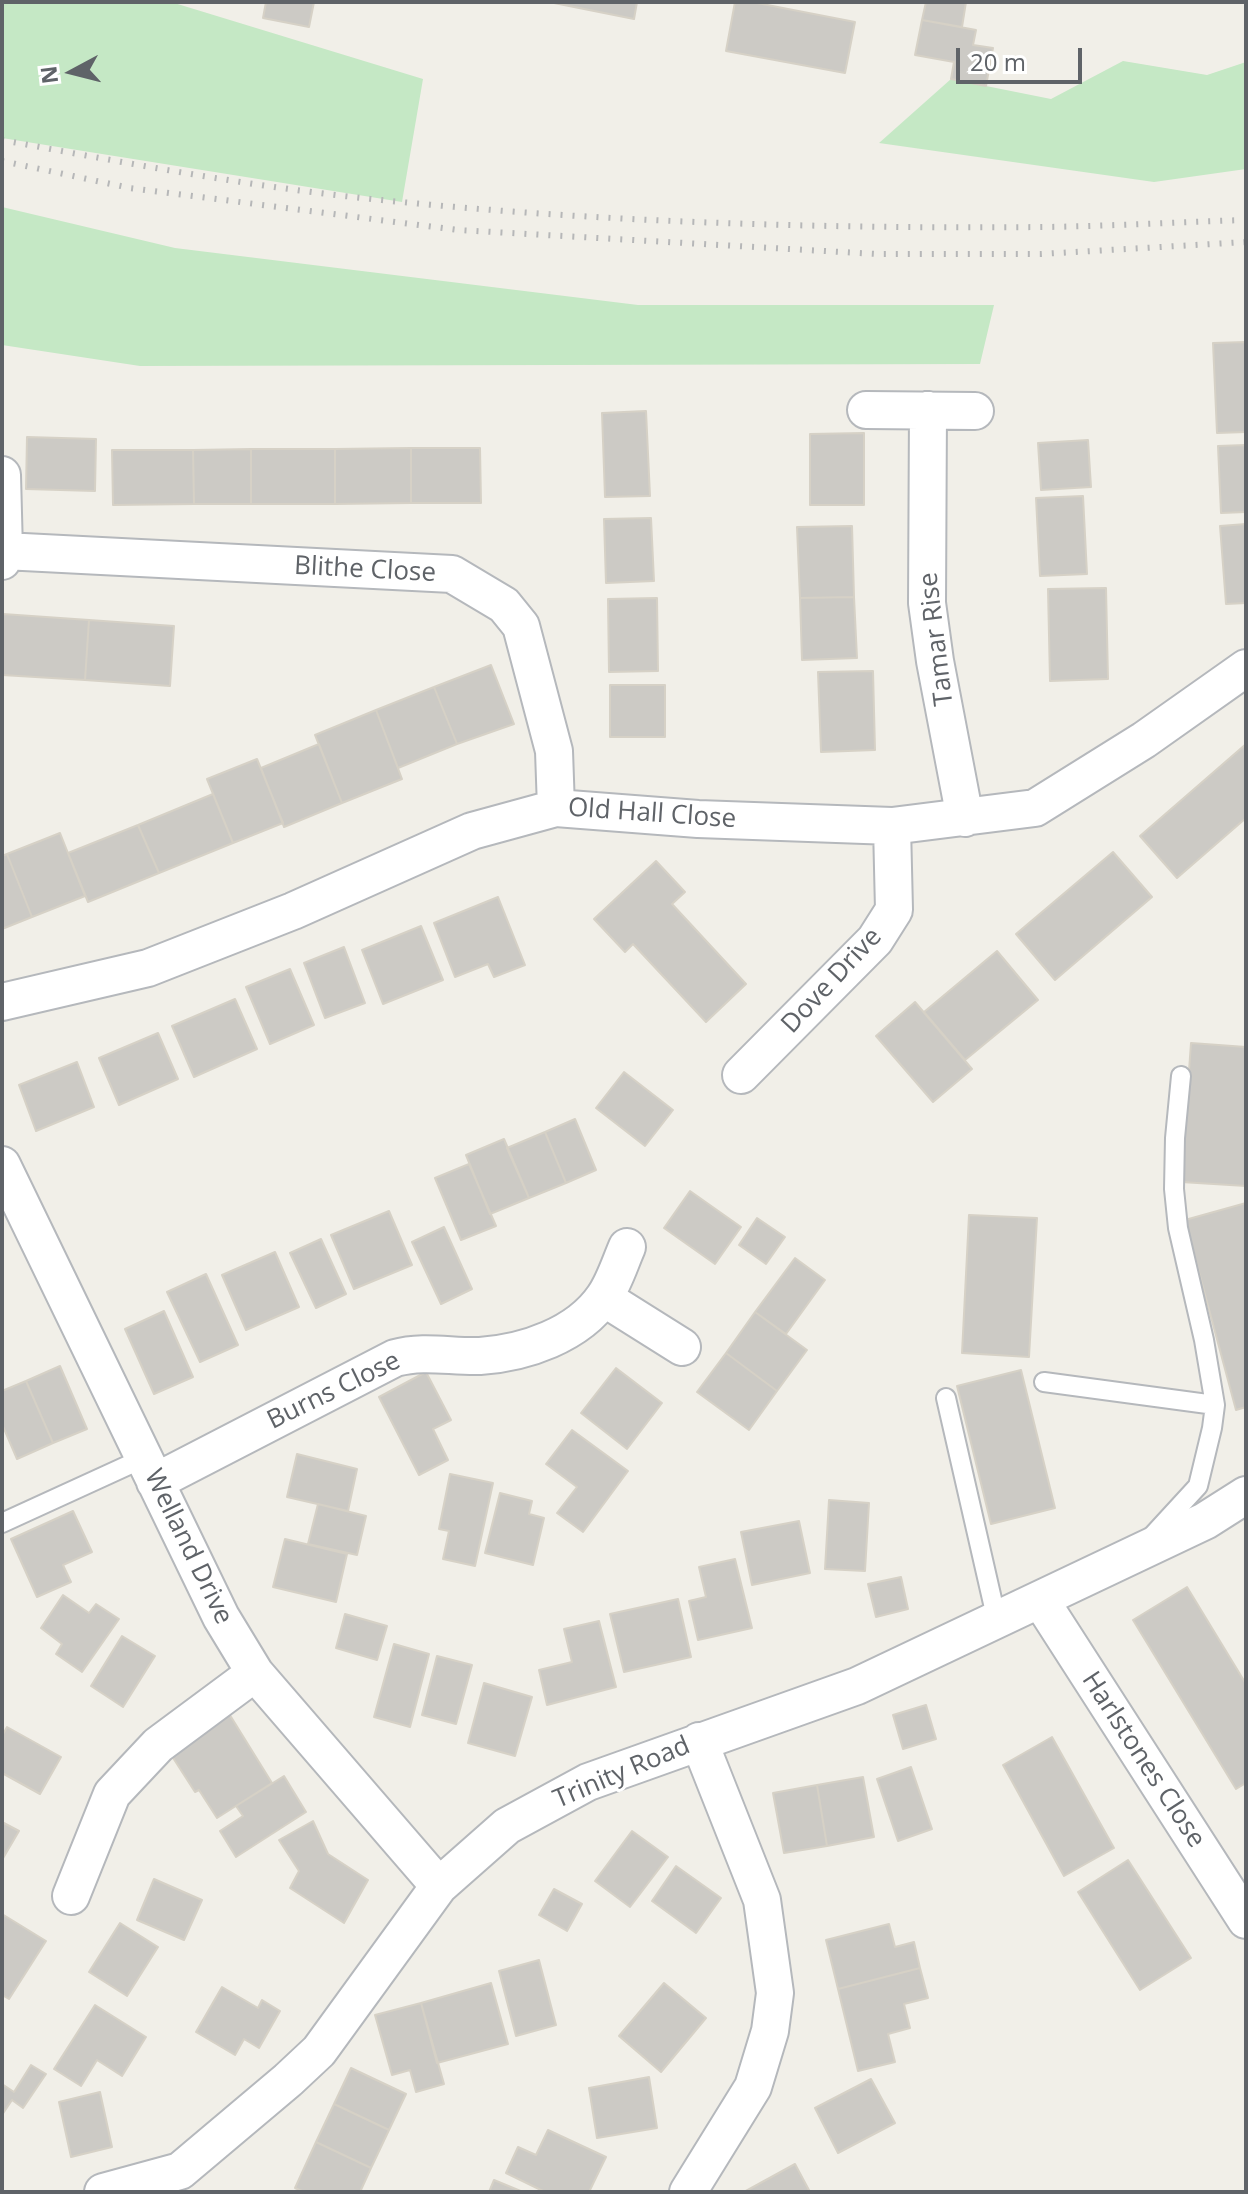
<!DOCTYPE html>
<style>
body{margin:0}
#map{position:relative;width:1248px;height:2194px;overflow:hidden;background:#f1efe8;font-family:"Open Sans",sans-serif}
canvas{display:block}
.frame{position:absolute;inset:0;border:4px solid #5f6368;pointer-events:none}
.north{position:absolute;left:32px;top:32px;width:80px;height:80px;-webkit-text-stroke:6px #fff;paint-order:stroke;rotate:263deg;font-size:22px;font-weight:700;line-height:32px;text-align:center;color:#5f6368}
.north::after{content:'';display:block;margin:auto;width:28px;height:36px;background:#5f6368;clip-path:polygon(50% 0,100% 100%,50% 72%,0 100%)}
.scale{position:absolute;left:956px;top:48px;width:126px;height:36px;box-sizing:border-box;border:4px solid #5f6368;border-top:0;padding-left:10px;font-size:24px;line-height:28px;white-space:nowrap;color:#5f6368;-webkit-text-stroke:6px #fff;paint-order:stroke}
</style>
<div id="map">
<canvas width="1248" height="2194"></canvas>
<div class="frame"></div>
<div class="north">N</div>
<div class="scale">20 m</div>
</div>
<script>
const g = document.querySelector('canvas').getContext('2d');
g.lineJoin = 'round';
function fillPath(path, color) {
  g.fillStyle = color;
  g.fill(path, 'evenodd');
}
function strokePath(path, color, width, dash) {
  g.strokeStyle = color;
  g.lineWidth = width;
  g.lineCap = dash ? 'butt' : 'round';
  g.setLineDash(dash || []);
  g.stroke(path);
}
function write(font, color, halo, rows, align = 'center') {
  g.font = font + ' "Open Sans",sans-serif';
  g.lineWidth = 6;
  g.setLineDash([]);
  g.textBaseline = 'middle';
  g.strokeStyle = halo;
  g.fillStyle = color;
  for (const [text, x, y, turn = 0] of rows) {
    g.save();
    g.translate(x, y);
    g.rotate((+turn || 0) * Math.PI / 180);
    g.textAlign = isNaN(turn) ? turn : align;
    if (halo) g.strokeText(text, 0, 0);
    g.fillText(text, 0, 0);
    g.restore();
  }
}
fillPath(new Path2D(`
 M2 2H171L423 79 402 202 2 138Z
 M1123 61 1207 75 1246 62V169L1154 182 879 143 951 79 1051 99Z
 M2 207 175 248 638 305H994L980 364 140 366 2 345Z`), '#c5e8c5');
const building = new Path2D(`
 M266 2H314L309 27 263 18Z
 M549 2H637L634 19Z
 M735 2H752L855 22 845 73 726 51Z
 M926 2H966L962 27 922 20Z
 M922 20 976 30 973 45 993 48 986 86 951 79 954 62 915 55Z
 M1246 342V432L1217 433 1213 343Z
 M646 411 650 496 605 497 602 413Z
 M864 433V505H810V434Z
 M27 437 96 439 95 491 26 489Z
 M1088 440 1091 487 1041 490 1038 443Z
 M1246 445V512L1221 513 1218 446Z
 M411 448H480L481 503H411Z
 M411 448V503L335 504V449Z
 M251 449H335V504H251Z
 M251 449V504H194L193 450Z
 M112 450H193L194 504 113 505Z
 M1083 496 1087 574 1040 576 1036 498Z
 M651 518 654 581 606 583 604 519Z
 M1246 524V603L1226 604 1220 526Z
 M852 526 854 597 800 598 797 527Z
 M1106 588 1108 679 1050 681 1048 589Z
 M854 597 857 658 802 660 800 598Z
 M657 598 658 671 609 672 608 599Z
 M3 614 89 620 85 680 2 675Z
 M89 620 174 626 170 686 85 680Z
 M491 665 514 724 457 744 434 687Z
 M873 671 875 750 821 752 818 672Z
 M610 685H665V737H610Z
 M434 687 457 744 398 768 376 710Z
 M376 710 402 779 342 803 315 735Z
 M319 744 342 803 284 827 261 768Z
 M1246 744V818L1177 878 1140 836Z
 M257 759 283 823 233 843 207 779Z
 M213 794 233 843 159 873 138 825Z
 M138 825 159 873 88 902 68 853Z
 M60 833 85 896 32 917 7 854Z
 M1113 852 1152 897 1055 980 1016 934Z
 M7 854 32 917 2 929V856Z
 M656 861 685 892 672 904 746 984 706 1022 633 944 625 952 594 919Z
 M498 897 525 965 494 977 488 964 455 977 434 923Z
 M421 926 443 980 383 1004 362 950Z
 M344 947 365 1003 325 1018 304 963Z
 M997 951 1038 1000 965 1060 924 1012Z
 M290 969 314 1025 270 1044 246 987Z
 M235 999 257 1049 194 1077 172 1026Z
 M915 1002 972 1069 933 1102 876 1036Z
 M158 1033 178 1079 119 1105 99 1058Z
 M1191 1043 1246 1047V1186L1181 1182Z
 M77 1062 94 1107 36 1131 19 1085Z
 M624 1072 673 1110 645 1146 596 1108Z
 M575 1119 596 1170 566 1183 545 1132Z
 M545 1132 566 1183 529 1198 507 1148Z
 M504 1139 529 1198 490 1214 466 1155Z
 M469 1164 496 1226 461 1240 435 1178Z
 M690 1191 741 1227 715 1264 664 1228Z
 M1246 1203V1407L1236 1410 1185 1220Z
 M389 1211 412 1265 354 1289 331 1235Z
 M969 1215 1037 1218 1029 1357 962 1353Z
 M757 1218 785 1237 766 1264 739 1245Z
 M444 1227 472 1289 441 1304 412 1242Z
 M321 1239 346 1294 316 1308 290 1253Z
 M275 1252 299 1307 246 1330 222 1275Z
 M795 1258 825 1280 786 1334 755 1312Z
 M206 1274 238 1345 200 1362 167 1292Z
 M164 1311 193 1377 154 1394 125 1329Z
 M755 1312 807 1350 777 1391 726 1353Z
 M726 1353 777 1391 749 1430 697 1392Z
 M60 1366 87 1429 53 1443 26 1381Z
 M616 1368 662 1403 627 1449 581 1413Z
 M1021 1370 1055 1508 991 1524 957 1386Z
 M426 1372 451 1420 433 1429 448 1460 419 1475 379 1397Z
 M26 1381 53 1443 17 1459 2 1424V1391Z
 M572 1430 628 1471 583 1532 557 1513 577 1487 546 1464Z
 M297 1454 357 1469 348 1511 287 1497Z
 M450 1474 493 1483 475 1566 443 1559 449 1531 439 1529Z
 M500 1493 532 1501 529 1514 544 1518 533 1565 485 1553Z
 M829 1500 869 1503 865 1571 825 1569Z
 M318 1504 366 1516 357 1555 308 1544Z
 M73 1511 92 1552 63 1565 71 1582 37 1597 11 1539Z
 M799 1521 810 1573 752 1585 741 1532Z
 M285 1539 347 1554 336 1602 273 1587Z
 M735 1559 752 1628 698 1640 689 1601 706 1597 699 1567Z
 M901 1577 908 1609 876 1617 868 1584Z
 M1187 1587 1246 1684V1783L1236 1789 1133 1620Z
 M63 1595 89 1613 96 1604 119 1619 82 1672 56 1654 62 1644 41 1628Z
 M678 1599 691 1657 624 1672 610 1614Z
 M345 1614 387 1626 377 1660 336 1648Z
 M599 1621 616 1687 547 1705 539 1670 572 1662 564 1629Z
 M122 1636 155 1656 123 1707 91 1686Z
 M394 1644 429 1654 410 1727 374 1717Z
 M437 1656 472 1665 456 1724 422 1715Z
 M484 1683 532 1697 515 1756 468 1743Z
 M926 1705 936 1739 903 1749 893 1715Z
 M228 1712 272 1783 217 1818 199 1790 195 1792 168 1750Z
 M7 1727 61 1757 40 1794 2 1773V1736Z
 M1052 1737 1114 1848 1064 1876 1003 1765Z
 M911 1767 932 1829 898 1841 877 1779Z
 M284 1776 306 1812 236 1857 220 1831 243 1816 236 1806Z
 M863 1777 874 1837 827 1846 817 1785Z
 M817 1785 827 1846 784 1853 773 1793Z
 M313 1821 328 1854 368 1880 344 1923 290 1888 299 1871 279 1840Z
 M2 1822 19 1831 2 1860Z
 M632 1831 668 1857 630 1907 595 1881Z
 M1128 1860 1191 1958 1140 1990 1078 1892Z
 M676 1866 721 1898 696 1933 652 1901Z
 M154 1879 202 1900 184 1940 137 1920Z
 M554 1889 582 1904 567 1931 539 1915Z
 M2 1914 46 1941 9 1999 2 1995Z
 M120 1923 158 1947 127 1996 89 1972Z
 M889 1924 895 1947 914 1942 920 1968 838 1989 826 1940Z
 M539 1960 556 2025 516 2036 499 1971Z
 M920 1968 928 1998 904 2004 910 2028 888 2034 895 2062 858 2071 838 1989Z
 M491 1983 508 2044 437 2063 421 2003Z
 M664 1983 706 2018 661 2072 619 2036Z
 M222 1987 258 2008 262 2000 280 2011 259 2048 244 2039 235 2055 196 2032Z
 M421 2003 444 2084 416 2092 410 2070 392 2075 375 2015Z
 M95 2005 146 2037 122 2076 97 2060 81 2086 54 2069Z
 M31 2065 46 2074 23 2108 12 2100 2 2115V2084L14 2092Z
 M351 2068 406 2094 389 2130 334 2104Z
 M649 2077 657 2128 597 2138 589 2088Z
 M871 2079 895 2123 838 2153 815 2108Z
 M100 2092 112 2147 71 2157 59 2102Z
 M334 2104 389 2130 371 2168 316 2142Z
 M548 2130 606 2157 589 2192H545L506 2173 518 2147 536 2155Z
 M316 2142 371 2168 360 2192H304L295 2188Z
 M795 2164 810 2192H744Z
 M494 2180 523 2192H489Z`);
fillPath(building, '#cccac5');
strokePath(building, '#d6d1c6', 2);
const lane = new Path2D(`
 M1044 1382 1215 1405
 M946 1398 997 1621
 M2 1523 144 1458
 M1153 1535 1198 1486 1212 1428 1215 1405 1204 1340 1178 1228 1174 1189 1175 1138 1181 1076`);
const street = new Path2D(`
 M866 410 975 411
 M928 410 927 603 935 661 965 818
 M2 475 4 551 2 561
 M4 551 452 574 504 605 521 626 554 751 556 808
 M2 1002 148 968 293 911 472 831 556 808 698 819 892 826 1035 808 1144 740 1246 668
 M741 1075 875 940 894 910 892 826
 M2 1165 221 1617 255 1673 439 1886
 M604 1298 682 1347
 M155 1482 395 1358C424 1350 451 1357 480 1356 525 1353 578 1335 604 1297 614 1283 620 1263 627 1247
 M1041 1601 1246 1920
 M71 1896 112 1794 158 1745 255 1673
 M103 2192 180 2171 288 2080 319 2051 439 1886 507 1826 588 1782 857 1686 1205 1521 1246 1495
 M688 2192 753 2087 770 2031 775 1993 762 1900 699 1741`);
strokePath(lane, '#b5b8bc', 22);
strokePath(street, '#b5b8bc', 40);
strokePath(lane, '#fff', 18);
strokePath(street, '#fff', 36);
strokePath(new Path2D(`
 M2 140C121 162 241 185 362 198 588 222 817 229 1045 227 1112 226 1179 222 1246 220
 M2 161 130 188 458 230 877 254H1041L1246 242`), '#b6b7b8', 6, [2, 10]);
write('26px', '#5f6368', '#fff', [
 ["Blithe Close",365,570,3],
 ["Tamar Rise",937,639,-97],
 ["Old Hall Close",652,814,4],
 ["Dove Drive",832,981,-47],
 ["Burns Close",334,1391,-26],
 ["Welland Drive",188,1547,64],
 ["Harlstones Close",1143,1760,57],
 ["Trinity Road",622,1773,-23]
]);
</script>
